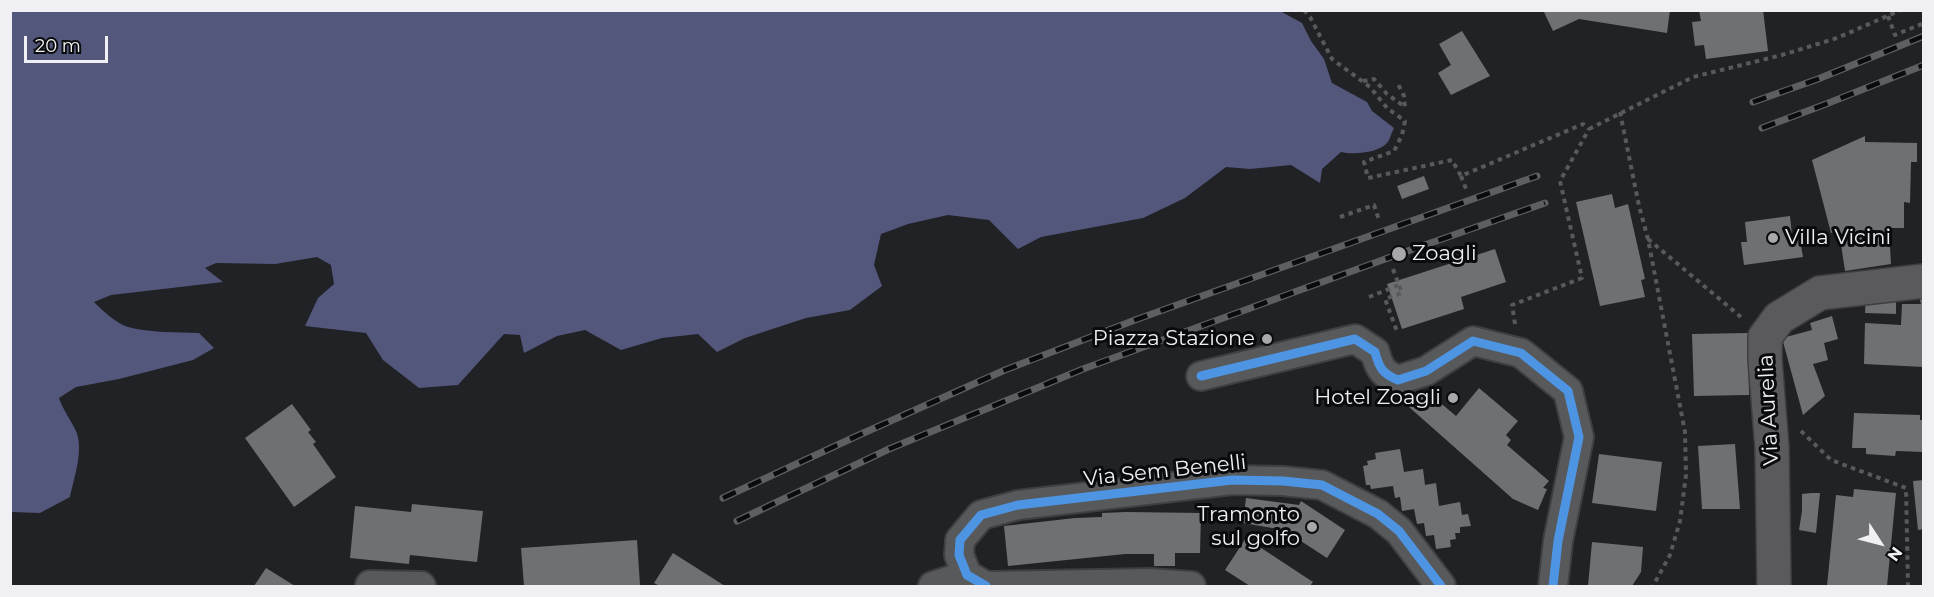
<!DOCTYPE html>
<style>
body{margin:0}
#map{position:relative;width:1934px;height:597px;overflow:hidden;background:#212225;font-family:Montserrat,sans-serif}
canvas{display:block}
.frame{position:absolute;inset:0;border:12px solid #f0f0f4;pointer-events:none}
.north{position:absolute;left:1850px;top:513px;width:60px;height:60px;-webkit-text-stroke:4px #0a0b0d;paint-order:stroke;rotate:126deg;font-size:16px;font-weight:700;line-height:24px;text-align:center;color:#f0f0f4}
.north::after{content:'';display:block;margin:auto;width:21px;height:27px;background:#f0f0f4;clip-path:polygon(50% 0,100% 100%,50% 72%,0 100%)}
.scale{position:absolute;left:24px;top:36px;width:84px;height:27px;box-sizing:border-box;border:3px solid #f0f0f4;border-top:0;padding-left:8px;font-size:18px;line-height:21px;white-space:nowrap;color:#f0f0f4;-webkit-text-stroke:4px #0a0b0d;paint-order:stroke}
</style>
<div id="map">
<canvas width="1934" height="597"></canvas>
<div class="frame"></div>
<div class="north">N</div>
<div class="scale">20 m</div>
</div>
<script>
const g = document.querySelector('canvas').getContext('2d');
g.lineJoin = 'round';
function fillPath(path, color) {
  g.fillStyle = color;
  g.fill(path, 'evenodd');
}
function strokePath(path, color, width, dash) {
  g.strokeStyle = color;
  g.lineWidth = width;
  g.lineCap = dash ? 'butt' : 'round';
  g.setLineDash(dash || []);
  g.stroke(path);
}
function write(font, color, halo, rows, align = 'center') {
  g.font = font + ' Montserrat,sans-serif';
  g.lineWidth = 6;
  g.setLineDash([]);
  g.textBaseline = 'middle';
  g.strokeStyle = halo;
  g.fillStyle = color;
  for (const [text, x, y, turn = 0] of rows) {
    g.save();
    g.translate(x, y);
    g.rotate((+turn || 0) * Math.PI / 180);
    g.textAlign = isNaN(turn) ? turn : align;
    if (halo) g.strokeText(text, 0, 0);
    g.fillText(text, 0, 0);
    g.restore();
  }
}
fillPath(new Path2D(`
 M10 11H1280L1302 23 1311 41 1324 59 1332 83 1367 102 1372 111 1394 128C1392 132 1390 138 1388 142 1379 153 1354 155 1341 152L1322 169 1320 183 1291 165 1250 169 1226 167 1185 198 1143 218 1041 237 1018 249 989 220 948 215 908 224 881 234 874 265 882 286 850 310 806 318 745 338 717 352 698 334 662 338 621 350 585 330 557 336 524 353 520 335 504 334 458 385 419 388 383 360 366 333 305 326 318 298 334 284 331 265 317 257 275 264 216 263 205 268 223 282 111 295 94 302C103 311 116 323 128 327 150 333 176 332 199 333L214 348 193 360 119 379 76 387 59 398C63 410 71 420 76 431 84 451 74 477 70 497L40 513 11 512Z`), '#53577c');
fillPath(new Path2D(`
 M1543 10H1670L1667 33 1579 19 1553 31Z
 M1699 10H1763L1768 51 1706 59 1704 45 1695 46 1692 22 1701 21Z
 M1462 31 1490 76 1451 95 1438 73 1451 65 1439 44Z
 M1865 136V142L1917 143V162H1911L1910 203 1904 202V228H1889L1891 264 1845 271 1839 231 1831 233 1812 160Z
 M1424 176 1429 189 1402 199 1397 186Z
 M1612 194 1615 208 1628 204 1645 279 1641 280 1645 297 1600 306 1576 202Z
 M1790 216 1792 235 1799 234 1803 257 1744 265 1741 242H1747L1745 222Z
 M1495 249 1506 282 1461 297 1464 309 1402 329 1387 284Z
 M1866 293 1896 294V314L1865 313Z
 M1919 296H1924V367L1864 364 1865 323 1901 325 1902 304H1921Z
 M1832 316 1838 339 1824 343 1828 360 1813 364 1825 396 1803 415 1782 338 1812 330 1810 323Z
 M1748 333 1749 395 1694 396 1692 334Z
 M1479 388 1518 421 1506 435 1511 440 1507 445 1549 481 1543 488 1547 489 1538 510 1513 499 1400 399 1425 390 1456 416Z
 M292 404 311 430 308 432 316 442 313 444 336 477 294 507 245 438Z
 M1854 413 1920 415V420H1924V452L1896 451 1895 456 1866 454V448H1852Z
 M1735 444 1740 509H1702L1698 446Z
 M1400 449 1404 472 1423 469 1425 485 1436 483 1439 506 1460 502 1462 515 1468 514 1471 526 1460 527V533H1455L1456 539 1450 540 1451 547 1436 549 1434 535 1426 536 1424 523 1417 524 1414 509 1402 511 1400 497 1395 498 1393 486 1371 489 1370 485H1366L1363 466 1368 465 1367 461 1376 459 1375 453Z
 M1599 454 1662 462 1656 511 1592 503Z
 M1924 480V529L1918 530 1913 481Z
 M1854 489 1896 493 1887 586H1827L1836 495 1853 497Z
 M1811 493H1820L1816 533 1799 530 1802 511V494Z
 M1246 498 1299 505 1301 501 1345 530 1327 558 1284 530 1243 523Z
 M412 504 483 511 477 562 410 555 409 564 350 558 355 506 411 512Z
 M1126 512 1201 513 1200 553H1175V566H1154V554H1125L1008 566 1004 526 1075 518 1102 517V513Z
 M1246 538 1313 582 1310 586H1250L1225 570Z
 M637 540 640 585 524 586 521 548Z
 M1592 542 1643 547 1641 572 1632 586H1588Z
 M673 553 725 586H660L654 583Z
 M266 568 295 586H254Z`), '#6f7072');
const minor = new Path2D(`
 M1201 376 1355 339 1375 352C1379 368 1383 374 1398 380L1426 371 1473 341 1521 353 1568 391 1579 437 1558 541 1553 586
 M370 585 421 586
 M933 586 967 575
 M986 586 967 575 959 555 960 540 981 515 1018 505 1232 480 1283 481 1322 485 1378 514 1399 531 1441 586
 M989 586 1150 583 1191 586`);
const major = new Path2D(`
 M1774 586 1772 448 1765 360V337L1779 318 1820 293 1924 281`);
strokePath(minor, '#3f3f41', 32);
strokePath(major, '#3f3f41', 36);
strokePath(new Path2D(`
 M1304 10 1310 17 1332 59 1370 87 1387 108 1405 121 1402 135 1394 151 1364 162 1368 178 1452 160 1461 176 1583 124 1589 129
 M1888 16 1895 35 1924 23
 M1363 81 1374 79 1387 94 1405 107 1404 96 1398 84
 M1620 112 1639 206 1648 239 1685 432 1686 475 1680 521 1670 555 1653 586
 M1589 129 1693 77 1782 55 1837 38 1901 10
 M1461 176 1466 189
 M1340 217 1374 205 1379 220
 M1648 239 1741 317
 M1393 269 1402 293 1385 299 1398 334
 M1369 297 1399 285
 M1515 324 1512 305 1582 278 1560 181 1589 129
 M1801 431 1831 460 1906 488 1908 586`), '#58595c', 4, [4.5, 4.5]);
strokePath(minor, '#58595b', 28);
strokePath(major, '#5a5a5c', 33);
const rail = new Path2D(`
 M1753 102 1818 79 1924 36
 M1762 128 1826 104 1924 65
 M723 498 859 435 1005 370 1135 320 1537 176
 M737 521 889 449 1083 369 1399 254 1545 203`);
strokePath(rail, '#5e5f61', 7);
strokePath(rail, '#0a0b0d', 4.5, [14]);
strokePath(new Path2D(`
 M1201 376 1355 339 1375 352C1379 368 1383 374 1398 380L1426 371 1473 341 1521 353 1568 391 1579 437 1558 541 1553 586
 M986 586 967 575 959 555 960 540 981 515 1018 505 1232 480 1283 481 1322 485 1378 514 1399 531 1441 586`), '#4d94e3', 9);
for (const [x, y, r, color] of [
 [1773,238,6,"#a8a8ac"],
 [1399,254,8,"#a8a8ac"],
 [1267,339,6,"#a8a8ac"],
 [1453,398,6,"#a8a8ac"],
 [1312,527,6,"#a8a8ac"]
]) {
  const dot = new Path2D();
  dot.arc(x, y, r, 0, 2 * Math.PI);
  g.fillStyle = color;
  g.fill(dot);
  strokePath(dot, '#0a0b0d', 2);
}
write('21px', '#f0f0f4', '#0a0b0d', [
 ["Villa Vicini",1785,238,"left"],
 ["Zoagli",1412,254,"left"],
 ["Piazza Stazione",1255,339],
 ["Hotel Zoagli",1441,398],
 ["Tramonto",1300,515],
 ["sul golfo",1300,539]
], 'right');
write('21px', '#f0f0f4', '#0a0b0d', [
 ["Via Aurelia",1769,410,-93],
 ["Via Sem Benelli",1165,471,-6]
]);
</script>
